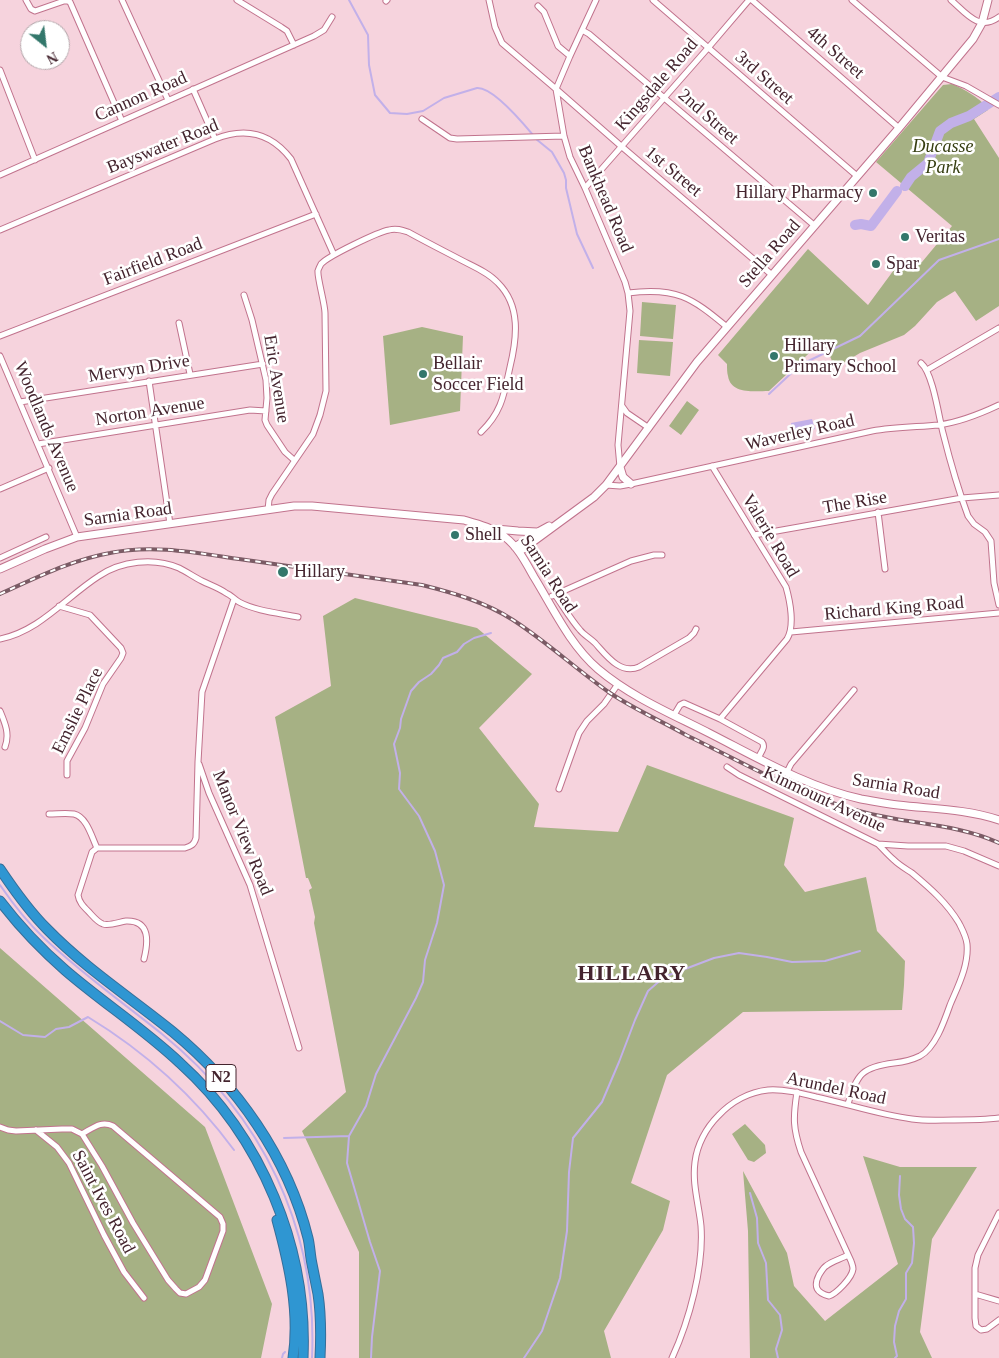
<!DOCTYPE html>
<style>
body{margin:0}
#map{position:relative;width:999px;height:1358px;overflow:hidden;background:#f6d3dd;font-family:"Times New Roman",serif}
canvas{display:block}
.north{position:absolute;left:20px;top:20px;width:50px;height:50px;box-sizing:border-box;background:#fff;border:1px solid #b4a7ab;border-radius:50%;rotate:151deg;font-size:14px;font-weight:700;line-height:20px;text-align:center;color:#44242e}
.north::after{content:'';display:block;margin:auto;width:18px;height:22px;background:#33776b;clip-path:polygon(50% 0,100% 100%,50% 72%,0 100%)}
</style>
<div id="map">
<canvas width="999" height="1358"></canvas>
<div class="north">N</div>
</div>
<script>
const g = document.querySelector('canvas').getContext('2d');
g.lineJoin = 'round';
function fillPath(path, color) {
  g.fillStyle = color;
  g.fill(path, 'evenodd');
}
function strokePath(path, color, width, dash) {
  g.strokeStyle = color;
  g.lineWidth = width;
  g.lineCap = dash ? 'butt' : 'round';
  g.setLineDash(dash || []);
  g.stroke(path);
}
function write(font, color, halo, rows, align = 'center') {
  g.font = font + ' "Times New Roman",serif';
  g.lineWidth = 5;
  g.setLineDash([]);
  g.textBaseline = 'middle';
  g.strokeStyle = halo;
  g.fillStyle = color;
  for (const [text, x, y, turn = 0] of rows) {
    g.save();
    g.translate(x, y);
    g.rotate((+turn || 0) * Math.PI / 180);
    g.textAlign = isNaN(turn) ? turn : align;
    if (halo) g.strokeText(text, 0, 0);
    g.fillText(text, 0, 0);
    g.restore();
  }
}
fillPath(new Path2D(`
 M952 84C962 88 984 100 988 110L974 119 999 158V306L976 321 955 291 937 302 915 326 904 335 860 353 835 368 823 340 769 391C756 391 731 395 728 376 727 373 727 368 727 364L718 355 808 249 868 305 899 263 922 262 952 226 876 162 943 85Z
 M642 302 676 305 673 339 640 336Z
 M422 327 463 336 460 411 390 425 383 336Z
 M639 340 673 342 670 376 637 373Z
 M687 401 699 410 681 435 669 426Z
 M355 598 477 628 532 674 479 728 539 804 534 827 618 832 647 765 794 818 784 865 805 892 866 877 877 931 905 961 904 985 902 1010 743 1012 667 1075 631 1183 670 1201 663 1230 604 1331 611 1358H359V1252L302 1131 346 1092 314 923 315 917 309 890 312 888 308 878H306L275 717 331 686 323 616Z
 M0 948 205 1127 272 1304 261 1358H0Z
 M745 1124 765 1145 766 1153 754 1162 748 1160 732 1134Z
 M863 1156 900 1167H977L932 1239 920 1332 932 1358H750L748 1231 743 1171 787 1253 794 1286 825 1321 898 1264Z`), '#a6b184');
fillPath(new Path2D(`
 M812 419 815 429 793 434 791 423Z`), '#c2b0e9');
strokePath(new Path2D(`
 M349 0 368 35 369 65 375 95 390 113 407 114 423 111 444 98 477 88C493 87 523 123 533 135
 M536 139 552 152 564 173 566 180V188L577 234 593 268
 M769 394 800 365 860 336 939 260 999 239
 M0 885C13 904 27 922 44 938 81 973 122 1002 162 1034 262 1115 318 1228 312 1358
 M0 1021 23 1035 45 1037 56 1029 69 1027 88 1017C144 1051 195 1097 234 1150
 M284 1138 349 1136
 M750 1193 757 1218 758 1243 766 1263 768 1300 780 1315 782 1330 776 1349 778 1358
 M282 1358 283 1354 285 1352
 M371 1358 372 1337 380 1271 370 1242 347 1163 349 1136 366 1106 376 1074 416 998 423 982 425 960 437 923 444 885 435 851 419 816 399 789 400 773 394 744 400 728 401 719 411 691 419 682 431 674 439 665 443 658 457 652 464 644 474 638 491 633
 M524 1358 542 1331 560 1278 567 1231 569 1172 573 1138 602 1102 619 1062 635 1020 648 991 664 977 714 958 739 953 767 957 792 962 825 961 860 951
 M895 1358 897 1356 894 1342 895 1326 899 1311 906 1299V1273L912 1263 914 1243 913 1227 905 1219 901 1209 899 1195 900 1176`), '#c2b0e9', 2);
strokePath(new Path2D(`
 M905 186 911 177 928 163 940 131 951 123 969 116 999 97
 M855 225 861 224 871 226 897 191`), '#c2b0e9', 10);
const street = new Path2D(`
 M26 0 31 9 35 11 64 1H67L70 2 122 121
 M122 0 168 100
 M237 0 281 27 287 31 294 45
 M489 0 495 27 502 43 556 89 564 136 570 157 585 188 625 282 628 293 630 311 618 445 620 467
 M596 0 570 56 556 89 621 146 772 275
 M653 0 857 176
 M752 0 899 128
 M852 0 942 77 966 86 999 105
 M951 0C966 13 979 32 999 17
 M386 1 387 0
 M538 6 544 12 558 46 570 56
 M582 30 589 34 815 226
 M0 70 35 160
 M193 89 215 139
 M422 119 450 138 457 139 564 136
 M0 175 314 36 324 30 332 17
 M585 188 708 48 749 0
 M0 230 215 139C245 127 271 133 291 159L334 255
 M628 293C676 287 691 297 727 327
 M244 295 252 320 266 380 267 398 265 420 267 425 285 452 294 460
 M179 323 190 374
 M0 336 316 214
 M0 356 77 537
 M921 363C933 373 939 418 943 433 950 461 958 489 968 516L974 524 985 532 991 541 994 583 999 605
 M927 370 999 328
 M149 381 170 524
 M20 402 263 364
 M622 406 627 413 649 428
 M38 444 250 410 266 411
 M712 466 786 587C790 601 795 626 787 639L720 719
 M606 485 620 486 631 484 872 431C894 427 917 427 939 425 960 422 980 414 999 405
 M0 489 49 468
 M268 510 269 500 272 494 313 434 320 415 326 391 325 313C325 304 317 277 318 271 318 270 320 266 321 264 328 256 378 232 389 230 396 228 402 230 408 232 426 242 444 251 463 261 475 267 489 273 498 283 521 306 517 338 510 367 504 394 502 412 481 432
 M878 512 885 569
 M754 535 962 498 999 495
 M0 558 46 537
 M555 595C563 606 571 620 580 630 584 635 590 638 595 643 606 655 620 675 639 667L689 638 694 633 696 629
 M552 596 631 561 654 555H662
 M59 606 90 615 121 648 123 653 121 658 103 684 85 728 67 761V775
 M791 632 999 613
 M0 639C40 631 66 597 99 576 121 561 154 557 179 568 187 572 194 577 202 581 210 585 219 588 226 593 231 595 234 599 239 602 256 611 278 613 298 617
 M0 711C5 723 10 734 5 747
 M674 715 680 705 684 703 720 719 762 742C766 747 761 752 758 758
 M199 764 209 793 250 885 299 1048
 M727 767 739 775 878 844 908 846H946L964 851 999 866
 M787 772 791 764 854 690
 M559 789 579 733 587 721 604 704 618 684
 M49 814C57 814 66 813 74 814 87 817 92 838 97 848
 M144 959C148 943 151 920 126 921 119 922 110 926 103 924 97 922 92 915 88 911 83 906 79 902 78 895L92 852 97 848H185C191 846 194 845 196 838L198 762 202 692 234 599
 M797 1092C793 1118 793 1128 801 1152L851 1261C852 1264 853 1266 853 1269 852 1278 836 1294 829 1296 817 1293 813 1287 819 1275 821 1272 823 1268 826 1266 832 1261 841 1259 848 1255
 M848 1104C857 1074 862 1067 894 1063 903 1062 912 1060 920 1056 935 1048 944 1022 950 1005 958 986 969 965 967 944 966 936 962 929 959 923 947 903 930 888 912 873 906 869 899 865 894 860 888 855 883 849 878 844
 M0 1127 8 1130 16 1131 62 1129H72L82 1134 102 1166 133 1223 168 1280 176 1289 180 1293 186 1294 199 1287 205 1280 223 1231V1224L220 1217 113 1126C101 1120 93 1128 82 1134
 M36 1130 57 1147 69 1163 104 1235 124 1272 144 1298
 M999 1213 978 1255 975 1268V1318L976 1326 981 1330 987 1329 999 1320
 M975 1294 999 1301
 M672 1358C689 1321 704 1267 701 1226 699 1205 692 1184 695 1162 697 1145 706 1128 718 1116 731 1102 749 1092 768 1090 784 1089 800 1093 816 1097 848 1104 880 1115 912 1119 926 1121 940 1120 954 1120 969 1120 984 1120 999 1118`);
const secondary = new Path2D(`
 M620 467 623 477 631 484
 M496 529 518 531 537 532
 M515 547 538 532 549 526
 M519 552 594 497 606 485 697 362 899 128 973 39 982 23 988 0
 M0 569 45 549 77 537 294 506H312L464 520C478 524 493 528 505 537 518 547 526 563 534 577 553 608 570 645 598 669 631 697 672 714 709 733 758 758 807 787 861 799 874 801 886 804 898 805 932 809 966 809 999 820`);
const highway = new Path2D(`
 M0 869C14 890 29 911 47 929 85 968 131 998 173 1032 236 1084 288 1157 308 1238 310 1246 310 1255 312 1264 314 1274 316 1284 318 1294 321 1314 321 1338 320 1358
 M0 901C19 926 41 949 65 970 102 1002 144 1029 180 1063 262 1137 308 1248 303 1358
 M277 1220C289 1264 300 1312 293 1358`);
strokePath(street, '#c1738d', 7);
strokePath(secondary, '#c1738d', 9);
strokePath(highway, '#366e99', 11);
strokePath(street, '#fff', 5);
strokePath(secondary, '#fff', 7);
strokePath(highway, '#2f96d2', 9);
const rail = new Path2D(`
 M0 594C36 578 71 560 110 553 157 543 206 555 253 561 309 569 365 577 422 585 454 593 485 602 513 620 547 642 577 670 610 693 634 709 661 721 686 735 721 752 756 771 792 787 825 802 861 813 896 819 931 825 966 828 999 843`);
strokePath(rail, '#7b5b65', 4);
strokePath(rail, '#fff', 2, [5.5]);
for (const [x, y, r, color] of [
 [873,193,5,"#33776b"],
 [905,237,5,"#33776b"],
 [876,264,5,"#33776b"],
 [774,356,5,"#33776b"],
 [423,374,5,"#33776b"],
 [455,535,5,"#33776b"],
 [283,572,6,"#33776b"]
]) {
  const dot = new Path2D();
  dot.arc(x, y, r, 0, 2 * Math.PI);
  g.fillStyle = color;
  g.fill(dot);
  strokePath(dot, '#fff', 2);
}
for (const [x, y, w] of [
 [221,1078,30]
]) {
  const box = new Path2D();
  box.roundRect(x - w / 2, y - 13.5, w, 27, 4);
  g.fillStyle = '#fff';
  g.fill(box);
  strokePath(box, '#44242e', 1);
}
write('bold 16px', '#44242e', null, [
 ["N2",221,1078]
]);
write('18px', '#44242e', '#fff', [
 ["4th Street",835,53,41],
 ["3rd Street",764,78,41],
 ["Kingsdale Road",657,85,-49],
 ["Cannon Road",141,97,-24],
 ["2nd Street",708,117,41],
 ["Bayswater Road",163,147,-22],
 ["1st Street",673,172,40],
 ["Bankhead Road",605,199,67],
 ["Stella Road",770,254,-49],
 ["Fairfield Road",153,262,-21],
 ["Mervyn Drive",139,369,-9],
 ["Eric Avenue",276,379,81],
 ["Norton Avenue",150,412,-9],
 ["Woodlands Avenue",46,427,67],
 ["Waverley Road",800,433,-13],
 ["The Rise",855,503,-10],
 ["Sarnia Road",128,515,-8],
 ["Valerie Road",770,536,59],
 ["Sarnia Road",548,574,57],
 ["Richard King Road",894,609,-5],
 ["Emslie Place",78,711,-64],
 ["Sarnia Road",896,787,9],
 ["Kinmount Avenue",824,800,25],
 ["Manor View Road",242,833,68],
 ["Arundel Road",836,1089,12],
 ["Saint Ives Road",103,1202,62]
]);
write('italic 18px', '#363e11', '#fff', [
 ["Ducasse",943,147],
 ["Park",943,168]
]);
write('18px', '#44242e', '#fff', [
 ["Hillary Pharmacy",863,193,"right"],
 ["Veritas",915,237],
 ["Spar",886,264],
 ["Hillary",784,346],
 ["Primary School",784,367],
 ["Bellair",433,364],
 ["Soccer Field",433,385],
 ["Shell",465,535],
 ["Hillary",294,572]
], 'left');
g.letterSpacing = '1px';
write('bold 22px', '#44242e', '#fff', [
 ["HILLARY",632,974]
]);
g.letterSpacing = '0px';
</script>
